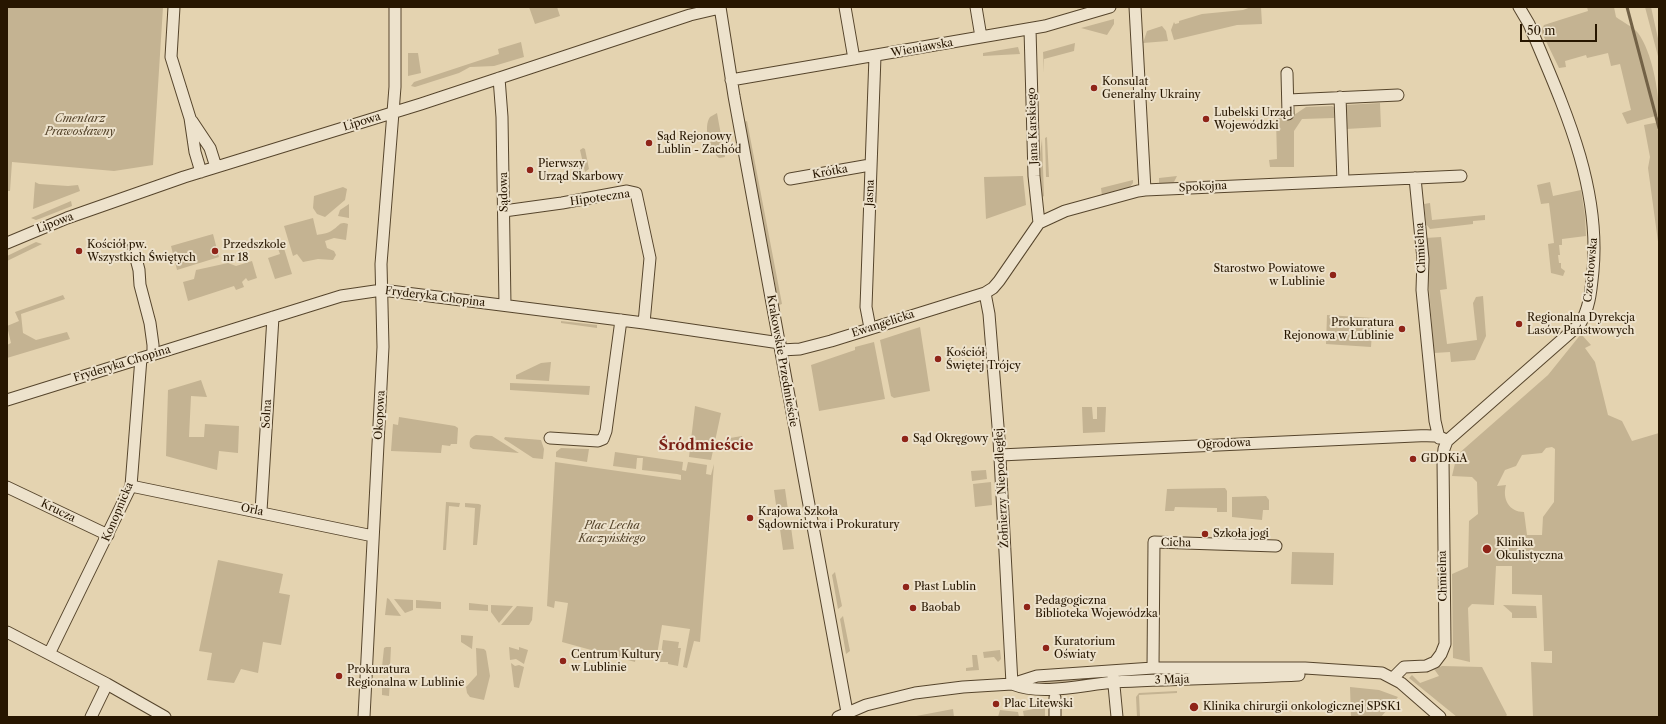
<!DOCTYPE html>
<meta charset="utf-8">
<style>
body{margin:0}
#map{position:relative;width:1666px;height:724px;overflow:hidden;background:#e4d3b0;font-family:"Libre Caslon Text",serif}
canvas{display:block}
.frame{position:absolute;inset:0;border:8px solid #271600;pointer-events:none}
.scale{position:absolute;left:1520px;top:24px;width:77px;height:18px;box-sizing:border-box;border:2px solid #271600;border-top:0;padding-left:5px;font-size:12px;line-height:14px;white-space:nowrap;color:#271600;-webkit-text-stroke:3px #ede2cc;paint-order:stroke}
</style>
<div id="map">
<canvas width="1666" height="724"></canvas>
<div class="frame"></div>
<div class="scale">50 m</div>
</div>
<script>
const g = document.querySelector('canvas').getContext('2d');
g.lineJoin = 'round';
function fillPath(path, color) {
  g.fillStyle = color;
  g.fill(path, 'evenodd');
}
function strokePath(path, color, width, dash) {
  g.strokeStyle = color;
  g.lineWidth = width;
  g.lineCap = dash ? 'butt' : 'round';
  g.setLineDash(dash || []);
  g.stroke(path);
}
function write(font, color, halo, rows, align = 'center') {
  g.font = font + ' "Libre Caslon Text",serif';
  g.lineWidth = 4;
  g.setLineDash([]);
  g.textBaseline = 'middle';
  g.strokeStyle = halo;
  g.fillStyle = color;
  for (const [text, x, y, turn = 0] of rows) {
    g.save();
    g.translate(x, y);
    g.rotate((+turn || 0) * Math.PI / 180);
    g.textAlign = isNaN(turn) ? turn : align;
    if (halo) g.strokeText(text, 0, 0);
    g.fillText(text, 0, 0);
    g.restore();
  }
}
fillPath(new Path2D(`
 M7 7H163L153 165 114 171 12 162 10 191H7Z
 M529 7H557L560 16 535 24Z
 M1251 7H1261L1262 24 1237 25 1174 40 1171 30 1174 22 1175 24 1179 23V21L1202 14 1243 10Z
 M1587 7H1614L1616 17C1623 22 1633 27 1638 33 1652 52 1659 91 1659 115L1627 124 1622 113 1631 110 1620 64 1611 66 1608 53 1587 58 1586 55 1565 61 1566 67 1559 68 1541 31 1544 25 1588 11Z
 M1645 7H1651L1659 43V60Z
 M1114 19V24L1107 35 1081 28Z
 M1162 26 1166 31 1168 41 1143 43 1147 31Z
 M521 42 524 57 494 66 470 67 459 73 415 87 411 86 414 82 499 54 498 49Z
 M1075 43 1074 51 1044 59V73L1043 52Z
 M1018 47 1020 54 983 56V53Z
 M408 53H418L421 73 408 76Z
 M1380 103 1381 127 1346 129 1345 105Z
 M1332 106 1334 107V118L1302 119 1294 131V167H1270L1269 160 1277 159 1276 118 1291 117 1306 107Z
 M717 113 725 157 719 158C709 150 703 127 710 117Z
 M747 121 782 304 779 305 744 122Z
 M1659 122V249L1648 168 1650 157 1644 125Z
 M1047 137 1049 177H1046L1045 138Z
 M1042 139 1044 196 1041 198 1040 154Z
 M583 148 585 149 589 169 585 172 580 150Z
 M1023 176 1026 205 986 219 984 177Z
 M1177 176 1173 184H1159V178Z
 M1133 180V183L1129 188 1102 196 1101 188Z
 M35 182 39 184 68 186 78 185 80 191 33 209Z
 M1550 182 1553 196 1581 190 1585 216 1586 236 1562 239V245H1559L1560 255H1558L1559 263H1561V268L1565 271 1563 276 1551 273 1548 244 1554 243 1549 203 1541 204 1537 185Z
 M343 187 347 189 345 200 325 217 317 214 313 208 314 196Z
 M71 201 72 206 39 219 36 220 31 218Z
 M1430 203 1432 220 1485 215V220L1473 221V224L1430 229 1426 224 1424 204Z
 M349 204V218L338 216 340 210Z
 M313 218 317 235C322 234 330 233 334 229 340 225 340 221 348 224L346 240 334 238 325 241 327 248 334 251 336 255 333 260 318 259 303 262 297 254 293 256 284 226Z
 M213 234 219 257 177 270 171 246Z
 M1441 237 1447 289 1440 290 1447 344 1477 340 1473 303 1476 297 1483 296 1486 336 1475 360 1451 362 1450 352 1434 353 1425 238Z
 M36 242 42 244 7 261V256Z
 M282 242 292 274 275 279 268 258 280 254 276 243Z
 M252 261 257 278 248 281 246 278 242 282 244 287 236 290 234 286 188 301 183 282 194 279 196 270 228 263 236 266Z
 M63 295 65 299 21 314 23 333 36 340 67 332 70 339 7 358V345L11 343 7 326 19 321 15 312Z
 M1327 315 1373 318 1371 347 1326 344Z
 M561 321 597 325V328L561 323Z
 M920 327 930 391 894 398 891 396 880 340Z
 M1581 334 1591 345 1585 348 1595 362 1608 415 1622 421 1632 441 1659 433V717H1533L1531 662 1552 663V651H1544L1542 595 1512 594V566H1496L1494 605 1472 604 1468 608 1470 662 1453 658 1452 574 1468 567 1469 521 1478 514 1477 482 1472 477 1452 476 1457 455 1548 375ZM1552 447 1555 449 1554 502 1543 517 1542 535H1527L1524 512C1509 512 1502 499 1506 485L1497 486 1505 470 1516 466 1522 455 1542 453 1546 448Z
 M874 342 885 399 819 411 811 365 855 350V347Z
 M551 362 549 381 516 379V375L541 363Z
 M201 380 207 397 191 396 189 437H204L205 424 239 426 238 453 219 451 217 470 166 456 168 390Z
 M510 383 590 386 589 395 510 390Z
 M695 406 721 413 711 460 689 457Z
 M1082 407H1092L1093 419H1097V407H1106L1105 432 1083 433Z
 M399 417 455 426 458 428 457 444H451L450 446 442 445 441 453 391 451 393 424 398 425Z
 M476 435 492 436 519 453 473 449 470 447C469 440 470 438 476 435Z
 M742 436 744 449 732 451 730 438Z
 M505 437 541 440 544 449 543 459 533 458 504 439Z
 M561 448 589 449 587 462 556 457V452Z
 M615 452 683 462 682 470 686 471 688 462 707 465 706 474 711 475 714 464 700 642 694 641 687 668 683 667 690 629 662 625 656 661 636 656 635 662 562 642 568 603 555 601 554 608 547 606 555 462 681 480V475L677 474 642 470 643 458H637L636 469 613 466Z
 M986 470 987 479 972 481 971 471Z
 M991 482 992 505 975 507 973 484Z
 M1225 488 1227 491V512H1217V508L1175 507 1174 511H1165L1167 489Z
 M785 489 788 510 777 512 774 490Z
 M1266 496 1269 500V510H1263L1262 520 1232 517V497Z
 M446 502 460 503 459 507 449 506 446 550H443Z
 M465 503 479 504 481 505 477 545H473L475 508 465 507Z
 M791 527 794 549 783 550 780 529Z
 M1292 552 1334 553 1333 585 1291 584Z
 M218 560 283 574 279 593 290 595 281 645 263 642 258 673 241 669 234 683 207 680 212 653 199 651Z
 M835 572 842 606 838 609 832 575Z
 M387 598 389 599 401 616 385 615Z
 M394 599 413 600V610L405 613Z
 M416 600 441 602V609L416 608Z
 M469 603 488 605V611L469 610Z
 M491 605 513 606 499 623 491 612Z
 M1503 605 1536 606 1537 618H1512V613Z
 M517 606 533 607 532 620 529 625H501Z
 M843 616 850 651 846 654 840 619Z
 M461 635 473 636 472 649 461 642Z
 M663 640 679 642 678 648H681L678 666 668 664V662H660Z
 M386 647H391L390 667H382L384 648Z
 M519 647 528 650 524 664 516 659 510 660 509 647 519 650Z
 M476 648 484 649 486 651 490 676 484 700 470 697 467 693 466 687 477 675Z
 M1000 650 1001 659 998 662 994 657 984 658 983 652Z
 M972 655H977L979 670 966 671V668L973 667Z
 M511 663 515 666 519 665 524 667 519 688 514 687Z
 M1442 666 1482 667 1507 715 1505 717H1457L1409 678 1412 675 1420 683 1439 676 1434 669Z
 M1100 677V680L1032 685V682Z
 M382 680H390L389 696 382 695Z
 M1350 687 1379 690 1398 697 1381 717H1351Z
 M1177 691V693L1139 695 1140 717H1137L1136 697 1139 693Z
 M1045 707V717H1024L1023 711Z
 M953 709 954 717H911Z
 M1000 710 1018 712 1019 717H998Z`), '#c4b392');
strokePath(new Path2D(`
 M1627 7 1659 128`), '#726146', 3);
const minor = new Path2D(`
 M174 7 171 57 190 118 195 152 201 172
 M720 7 734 96 847 712
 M845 7 854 59
 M976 7 981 37
 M1135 7 1145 190
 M1030 29 1034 176 1039 223
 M1287 73 1288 114
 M499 78 502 117 505 305
 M731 80 1045 26 1110 7
 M1340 97 1343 181
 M1288 100 1398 95
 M192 121 210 148 216 167
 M1415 178 1423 259 1422 290 1435 421 1439 438
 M790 179 870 165
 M504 211 562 203 627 191 636 193 650 258 644 323
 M7 243 67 218 184 177 421 104 690 15 720 8
 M133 247 139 270 140 285 150 323 153 345V354
 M985 293 989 314 999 439 1012 684
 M870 328 866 307 875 56
 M781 350 800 349 831 341 985 293 993 288 999 281 1039 223 1065 211 1138 191 1145 190 1461 176
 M7 400 341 296 382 290 644 323 780 343
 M550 438 598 441 603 439 606 431 621 320
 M1000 455 1415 436C1426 436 1439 434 1447 441
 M131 486 373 536
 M7 487 108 535
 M261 511 273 317
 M7 632 107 684 165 717
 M49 654 131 486 141 358
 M1153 668 1154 542 1276 546
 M1113 675 1117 717
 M1393 678 1404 667 1426 666 1435 662 1441 654 1445 644 1443 459 1444 449 1447 441 1580 324C1590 307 1591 290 1593 271 1601 184 1562 103 1529 24L1519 7
 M1012 684C1043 696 1081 685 1114 682 1176 679 1238 678 1299 675
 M1055 698V717
 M91 717 107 684
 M364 717 383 347 381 264 395 87V7
 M838 717 866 705 915 693 963 687 1012 684 1037 676 1153 668H1305L1382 673 1401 683 1440 717`);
strokePath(minor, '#56452c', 13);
strokePath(minor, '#ede2cc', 11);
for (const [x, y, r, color] of [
 [1094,88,4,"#8f2418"],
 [1206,119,4,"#8f2418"],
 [649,143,4,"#8f2418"],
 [530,170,4,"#8f2418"],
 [79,251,4,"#8f2418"],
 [215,251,4,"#8f2418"],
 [1333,275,4,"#8f2418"],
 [1519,324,4,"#8f2418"],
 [1402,329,4,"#8f2418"],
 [938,359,4,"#8f2418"],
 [905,439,4,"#8f2418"],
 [1413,459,4,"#8f2418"],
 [750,518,4,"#8f2418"],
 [1205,534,4,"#8f2418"],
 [1487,549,5,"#8f2418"],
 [906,587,4,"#8f2418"],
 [1027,607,4,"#8f2418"],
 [913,608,4,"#8f2418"],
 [1046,648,4,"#8f2418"],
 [563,661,4,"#8f2418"],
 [339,676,4,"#8f2418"],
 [996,704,4,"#8f2418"],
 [1194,707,5,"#8f2418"]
]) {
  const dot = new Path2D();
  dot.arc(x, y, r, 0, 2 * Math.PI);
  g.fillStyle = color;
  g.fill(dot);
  strokePath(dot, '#ede2cc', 1.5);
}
write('11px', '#271600', '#ede2cc', [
 ["Wieniawska",922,48,-10],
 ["Lipowa",362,122,-17],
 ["Jana Karskiego",1033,126,-92],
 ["Krótka",830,172,-10],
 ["Spokojna",1203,187,-3],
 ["Sądowa",504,192,-91],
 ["Jasna",870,193,-88],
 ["Hipoteczna",600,198,-8],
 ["Lipowa",55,223,-21],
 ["Chmielna",1421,248,-93],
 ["Czechowska",1591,270,-85],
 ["Fryderyka Chopina",435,297,7],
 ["Ewangelicka",883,324,-18],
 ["Krakowskie Przedmieście",782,361,80],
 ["Fryderyka Chopina",122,364,-17],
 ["Solna",267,414,-87],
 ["Okopowa",380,415,-87],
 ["Ogrodowa",1224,444,-3],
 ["Żołnierzy Niepodległej",1002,488,-93],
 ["Orla",252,510,11],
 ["Krucza",58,511,26],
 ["Konopnicka",118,512,-67],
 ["Cicha",1176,543,1],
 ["Chmielna",1443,576,-91],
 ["3 Maja",1172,680,-2]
]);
write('11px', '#271600', '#ede2cc', [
 ["Konsulat",1102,82],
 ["Generalny Ukrainy",1102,95],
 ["Lubelski Urząd",1214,113],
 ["Wojewódzki",1214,126],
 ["Sąd Rejonowy",657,137],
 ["Lublin - Zachód",657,150],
 ["Pierwszy",538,164],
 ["Urząd Skarbowy",538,177],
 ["Kościół pw.",87,245],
 ["Wszystkich Świętych",87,258],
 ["Przedszkole",223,245],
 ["nr 18",223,258],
 ["Starostwo Powiatowe",1325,269,"right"],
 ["w Lublinie",1325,282,"right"],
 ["Regionalna Dyrekcja",1527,318],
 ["Lasów Państwowych",1527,331],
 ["Prokuratura",1394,323,"right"],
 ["Rejonowa w Lublinie",1394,336,"right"],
 ["Kościół",946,353],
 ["Świętej Trójcy",946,366],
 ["Sąd Okręgowy",913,439],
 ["GDDKiA",1421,459],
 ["Krajowa Szkoła",758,512],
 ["Sądownictwa i Prokuratury",758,525],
 ["Szkoła jogi",1213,534],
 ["Klinika",1496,543],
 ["Okulistyczna",1496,556],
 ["Płast Lublin",914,587],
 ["Pedagogiczna",1035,601],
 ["Biblioteka Wojewódzka",1035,614],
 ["Baobab",921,608],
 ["Kuratorium",1054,642],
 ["Oświaty",1054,655],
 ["Centrum Kultury",571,655],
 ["w Lublinie",571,668],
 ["Prokuratura",347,670],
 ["Regionalna w Lublinie",347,683],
 ["Plac Litewski",1004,704],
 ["Klinika chirurgii onkologicznej SPSK1",1203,707]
], 'left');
write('italic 11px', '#56452c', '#ede2cc', [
 ["Cmentarz",80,119],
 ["Prawosławny",80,132],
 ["Plac Lecha",612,526],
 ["Kaczyńskiego",612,539]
]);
write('bold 15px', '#7a1f14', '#ede2cc', [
 ["Śródmieście",706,446]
]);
</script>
